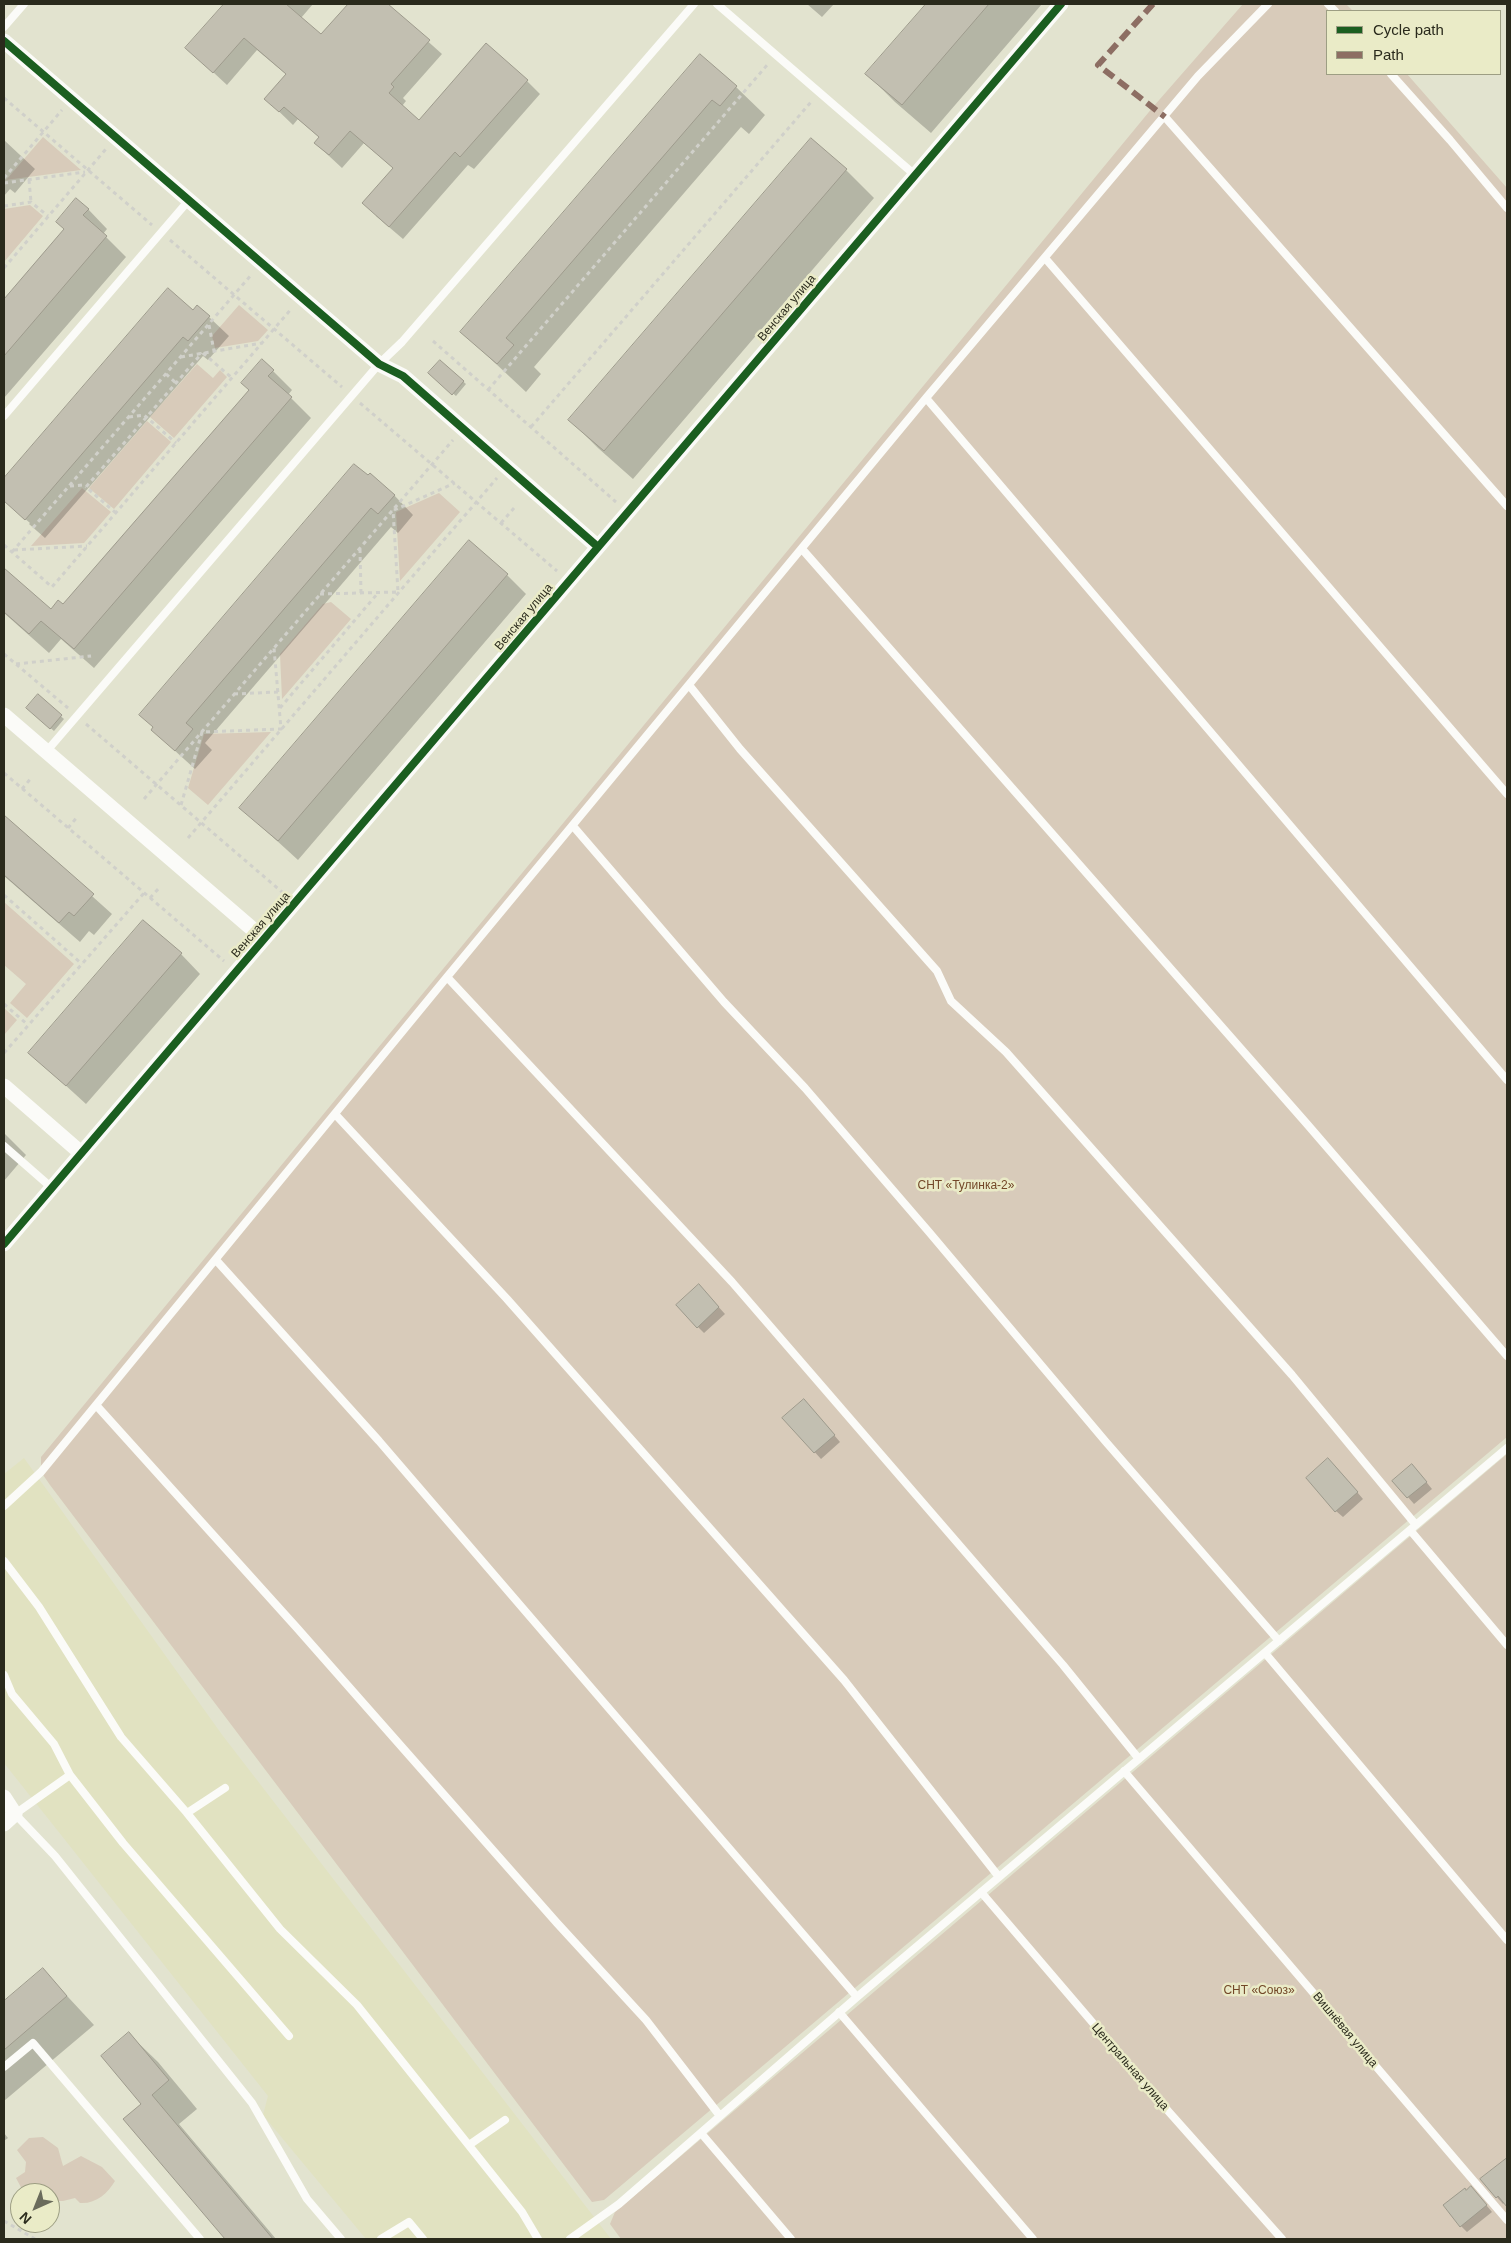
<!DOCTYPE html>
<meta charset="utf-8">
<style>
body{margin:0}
#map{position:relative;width:1511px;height:2243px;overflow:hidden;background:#e2e3cf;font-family:Helvetica,sans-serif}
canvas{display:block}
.frame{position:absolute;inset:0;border:5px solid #2a2a1c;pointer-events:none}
.legend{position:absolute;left:1326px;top:10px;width:175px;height:65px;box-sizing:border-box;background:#eaebc7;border:1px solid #9d9e83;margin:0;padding:6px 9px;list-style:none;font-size:15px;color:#2a2a1c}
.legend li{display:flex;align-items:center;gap:10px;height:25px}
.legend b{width:25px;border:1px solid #9d9e83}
.north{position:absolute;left:10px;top:2183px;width:50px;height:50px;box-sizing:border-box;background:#eaebc7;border:1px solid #9d9e83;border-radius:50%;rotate:224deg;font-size:14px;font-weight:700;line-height:20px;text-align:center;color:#2a2a1c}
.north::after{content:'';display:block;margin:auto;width:18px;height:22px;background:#6a6b5b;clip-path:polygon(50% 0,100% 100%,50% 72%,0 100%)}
</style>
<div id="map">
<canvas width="1511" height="2243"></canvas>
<div class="frame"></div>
<ul class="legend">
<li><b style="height:6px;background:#1b5e20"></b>Cycle path</li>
<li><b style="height:6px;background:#8d6e63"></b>Path</li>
</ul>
<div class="north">N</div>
</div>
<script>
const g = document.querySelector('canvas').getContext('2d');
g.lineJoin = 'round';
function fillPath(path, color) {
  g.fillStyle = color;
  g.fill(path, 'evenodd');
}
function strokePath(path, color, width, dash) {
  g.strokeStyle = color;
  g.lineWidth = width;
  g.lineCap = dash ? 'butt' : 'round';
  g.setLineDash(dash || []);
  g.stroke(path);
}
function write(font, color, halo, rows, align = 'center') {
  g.font = font + ' Helvetica,sans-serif';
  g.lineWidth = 5;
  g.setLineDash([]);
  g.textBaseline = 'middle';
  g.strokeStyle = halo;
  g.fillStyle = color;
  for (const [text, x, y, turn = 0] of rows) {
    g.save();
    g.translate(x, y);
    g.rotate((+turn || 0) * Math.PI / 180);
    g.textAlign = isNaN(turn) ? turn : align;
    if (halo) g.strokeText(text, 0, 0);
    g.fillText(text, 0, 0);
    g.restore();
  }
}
fillPath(new Path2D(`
 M24 1458 223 1736 611 2239H366L263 2115 268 2096 4 1763V1474Z`), '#e1e2c1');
fillPath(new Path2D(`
 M1243 4H1346L1353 11H1327V74H1407L1507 188V1437L604 2200 592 2202 50 1485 41 1472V1457L1153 107Z
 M43 137 81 170 6 180Z
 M30 205 43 216 4 262V209Z
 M239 305 268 330 258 341 215 348 212 336Z
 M197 364 213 378 220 370 227 377 174 438 150 417Z
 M147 421 171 442 114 509 89 488Z
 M82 488 111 512 84 543 31 546Z
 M439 493 460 512 400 581 396 512Z
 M331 602 351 619 282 699 280 654 323 604Z
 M271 732 208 805 188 788 204 734Z
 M4 902 74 964 27 1018 10 1003 26 984 4 965Z
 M4 1008 17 1020 4 1035Z
 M1507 1454V2239H621L610 2224 615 2212Z
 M43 2137 58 2148 63 2166 81 2156 102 2167 115 2181C107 2194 96 2204 80 2203L75 2198 63 2201H50V2193H24L16 2178 25 2172 26 2162 17 2150 29 2138Z`), '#d8cbba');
fillPath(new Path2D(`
 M226 4H313L301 18 321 36 349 4H386L442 54 403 98 406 101 402 106 419 121 527 81 540 94 474 169 468 165 403 239 376 216 393 168 364 143 342 168 315 143 320 138 298 119 293 125 266 99 287 75 257 50 227 85 187 48Z
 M807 4H834L822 17Z
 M927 4H1042L931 133 895 102 867 74Z
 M700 56 736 87 765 115 749 134 741 127 534 367 541 374 526 392 462 332Z
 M4 140 35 169 15 193 10 189 4 196Z
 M846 170 874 198 633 479 598 448 570 420Z
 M88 209 107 229 103 234 126 257 4 398V301L65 230Z
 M169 290 193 311 209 317 229 336 208 360 203 356 45 538 29 524 30 523 4 501V480Z
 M440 361 466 384 456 396 430 373Z
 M273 371 292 390 288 395 311 418 94 668 61 639 49 653 4 613V569L51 611 63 606 250 391Z
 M368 477 394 495 413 515 398 533 391 527 205 743 212 750 195 769 152 730 154 728 141 715Z
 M507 575 526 594 298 860 241 808Z
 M38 696 64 719 54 731 30 711Z
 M4 817 112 914 94 935 89 931 80 942 4 876Z
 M181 954 200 974 86 1104 29 1052Z
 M4 1133 26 1155 4 1181Z
 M705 1292 725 1314 704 1333 677 1306Z
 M810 1407 840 1442 821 1459 784 1418Z
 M1335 1466 1363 1499 1343 1517 1336 1511Z
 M1418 1472 1432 1489 1414 1504 1394 1481Z
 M43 1970 94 2025 4 2101V2003Z
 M129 2034 158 2062 197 2109 179 2124 276 2239H226L125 2119 143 2104Z
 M4 2133 8 2138 4 2141Z
 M1505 2161 1507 2163V2203L1505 2202 1503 2204 1482 2180Z
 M1477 2194 1492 2212 1467 2232 1461 2226Z`), '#0003');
const building = new Path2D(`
 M224 4H286L321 34 348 4H388L430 40 391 84 394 87 389 93 419 120 486 43 528 80 460 157 455 152 389 227 362 203 393 168 350 131 329 155 314 143 319 137 284 107 279 112 264 99 286 74 244 38 213 73 185 48Z
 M926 4H989L902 105 865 74Z
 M700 54 737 86 720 106 712 100 506 338 514 345 497 364 460 332Z
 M811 138 847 169 604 451 568 420Z
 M76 198 89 209 83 215 107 236 4 356V299L64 229 56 222Z
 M168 288 193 310 197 305 210 316 188 341 183 337 25 520 4 501V478Z
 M262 359 274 370 268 376 292 397 74 649 41 621 29 634 4 612V568L51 609 58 600 63 604 249 390 241 383Z
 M440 360 464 381 452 395 428 373Z
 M354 464 368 475 370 473 395 495 378 514 371 508 186 723 193 729 175 751 151 730 153 727 139 715Z
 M469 540 508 574 278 841 239 808Z
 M38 694 62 715 50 729 26 708Z
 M4 815 94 894 74 916 69 912 59 923 4 875Z
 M143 920 182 953 66 1086 28 1053Z
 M699 1284 719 1307 697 1328 676 1305Z
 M804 1399 835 1435 814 1453 782 1418Z
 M1328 1458 1358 1492 1335 1512 1306 1478Z
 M1412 1464 1427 1482 1407 1498 1392 1481Z
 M43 1968 67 1996 4 2050V2001Z
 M129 2032 169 2080 152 2095 273 2239H225L123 2119 141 2104 101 2056Z
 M1507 2158V2207L1498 2196 1496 2198 1480 2179Z
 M1471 2186 1487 2205 1460 2227 1443 2205 1465 2188 1466 2190Z`);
fillPath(building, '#c2bfb1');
strokePath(building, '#9d9a8c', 1);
strokePath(new Path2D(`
 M4 98 152 225
 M4 178 62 110
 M29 180 31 202
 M4 183 85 172
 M4 206 31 202 48 216
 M170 240 342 387
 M4 268 106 149
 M209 325 214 351
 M433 341 616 502
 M203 353 232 378
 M181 357 262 343
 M166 374 176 383
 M488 390 768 64
 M360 403 557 571
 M129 417 144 415 176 443
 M531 427 811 102
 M70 486 83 485 86 487
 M394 510 455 483
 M116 513 86 487 202 353
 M501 523 514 508
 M4 545 52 587 292 308
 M360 549 361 593
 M14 550 87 546
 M12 552 252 274
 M320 594 398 592 393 510
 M4 654 68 708
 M16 664 91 656
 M234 694 278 692
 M280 708 378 593
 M86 724 282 892
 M4 773 224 961
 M22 789 32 777
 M144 799 453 440
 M181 805 202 732 281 729 274 648
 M68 828 78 816
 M188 838 497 478
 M4 895 82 964
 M150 898 160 887
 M4 1004 28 1025
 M4 1053 144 893
 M4 2221 35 2239`), '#d0d0ca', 3, [4, 4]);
strokePath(new Path2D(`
 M717 4 915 175
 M1328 4 1335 11
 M4 27 24 4
 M1391 74 1450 140 1507 208
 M1165 117 1507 506
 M1045 258 1507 794
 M926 398 1507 1080
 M4 416 189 200
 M802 549 1307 1124 1507 1356
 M689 685 740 749 937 971 951 1001 1006 1052 1292 1375 1416 1525
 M46 752 379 364 402 342 694 4
 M573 826 724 1002 805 1088 929 1232 1106 1442 1279 1641
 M447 977 732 1282 1063 1665 1139 1759
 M335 1114 507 1299 844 1680 999 1877
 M4 1146 52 1188
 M216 1260 379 1441 857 1997
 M96 1405 297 1628 557 1923 646 2020 720 2116
 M4 1506 41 1472 447 977 926 398 1198 76 1268 4
 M1410 1530 1507 1645
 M4 1561 39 1607 121 1737 187 1813 280 1929 357 2005 522 2212 538 2239
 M1265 1653 1507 1940
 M4 1675 12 1694 54 1744 70 1775 15 1814 55 1856 252 2103 307 2199 341 2239
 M1124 1771 1507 2220
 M70 1775 123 1843 289 2036
 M187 1813 225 1788
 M981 1892 1169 2112 1282 2239
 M839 2012 1033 2239
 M4 2067 33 2043 200 2239
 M701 2133 791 2239
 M469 2145 505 2120
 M381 2239 409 2222 423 2239
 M570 2239 619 2204 857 1997 1507 1448`), '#fbfbf8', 8);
strokePath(new Path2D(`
 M4 41 379 364 403 376 598 547
 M4 715 264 939
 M4 1086 81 1153
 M4 1244 1061 4
 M4 1797 15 1814 4 1824`), '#fbfbf8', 15);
strokePath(new Path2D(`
 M1153 4 1098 65 1165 117`), '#8d6e63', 6, [12, 6]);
strokePath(new Path2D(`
 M4 41 379 364 403 376 598 547
 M4 1244 1061 4`), '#1b5e20', 8);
write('12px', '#2a2a1c', '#eaebc7', [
 ["Венская улица",787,308,-50],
 ["Венская улица",524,617,-50],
 ["Венская улица",261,925,-49],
 ["Вишнёвая улица",1345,2030,50],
 ["Центральная улица",1130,2067,49]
]);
write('12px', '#734828', '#eaebc7', [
 ["СНТ «Тулинка-2»",966,1186],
 ["СНТ «Союз»",1259,1991]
]);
</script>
